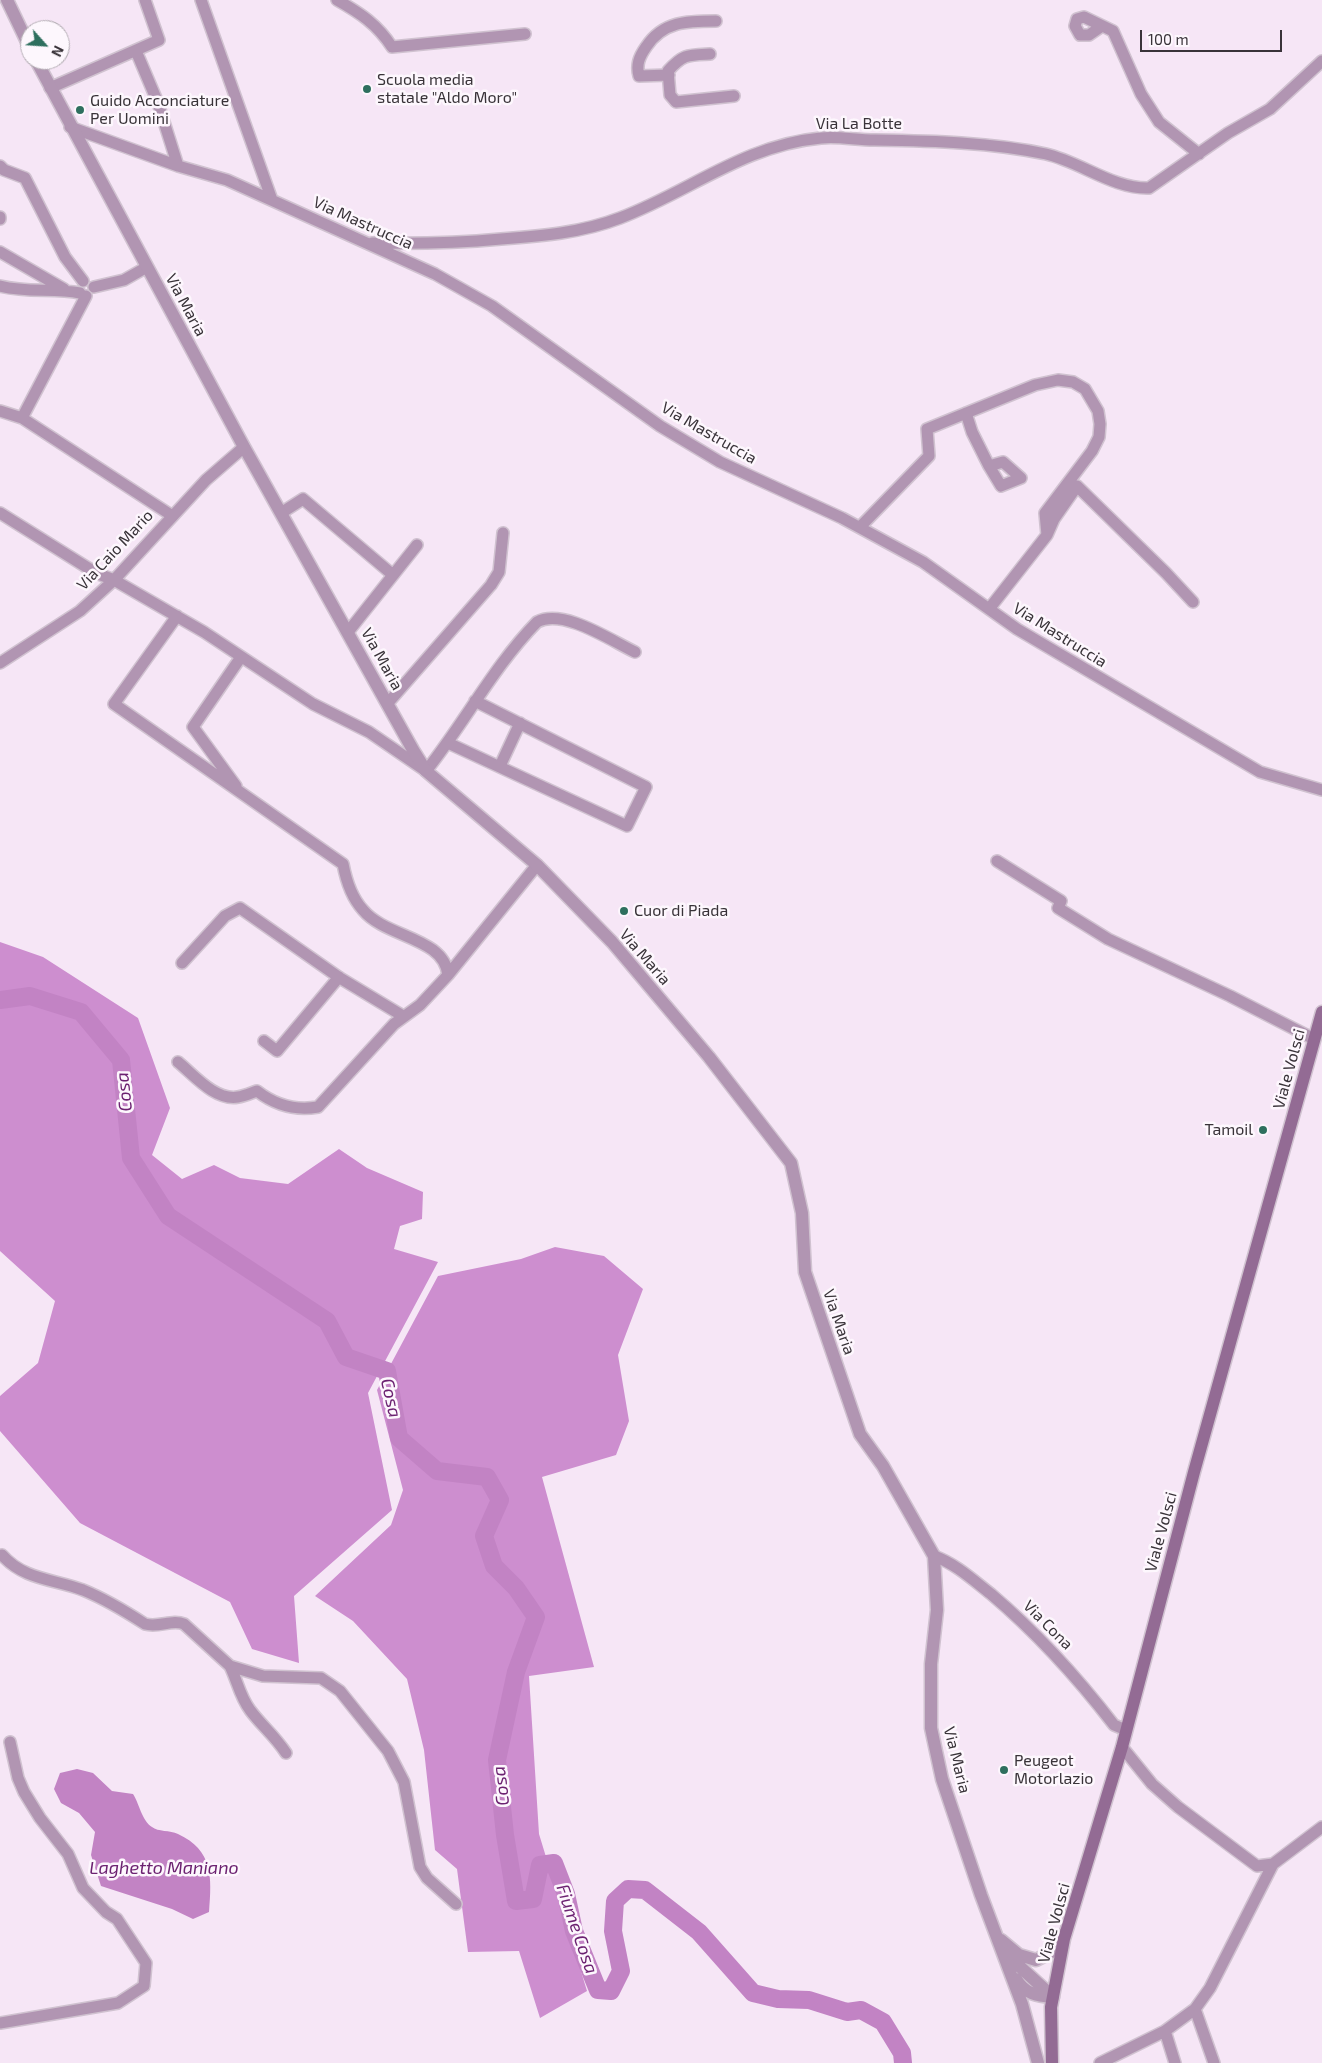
<!DOCTYPE html>
<style>
body{margin:0}
#map{position:relative;width:1322px;height:2063px;overflow:hidden;background:#f6e6f6;font-family:"Exo 2",sans-serif}
canvas{display:block}
.north{position:absolute;left:20px;top:20px;width:50px;height:50px;box-sizing:border-box;background:#fdf7fd;border:1px solid #afa9af;border-radius:50%;rotate:116deg;font-size:14px;font-weight:700;line-height:20px;text-align:center;color:#393339}
.north::after{content:'';display:block;margin:auto;width:18px;height:22px;background:#2e6f5e;clip-path:polygon(50% 0,100% 100%,50% 72%,0 100%)}
.scale{position:absolute;left:1140px;top:30px;width:142px;height:22px;box-sizing:border-box;border:2px solid #393339;border-top:0;padding-left:6px;font-size:15px;line-height:18px;white-space:nowrap;color:#393339;-webkit-text-stroke:4px #fdf7fd;paint-order:stroke}
</style>
<div id="map">
<canvas width="1322" height="2063"></canvas>
<div class="north">N</div>
<div class="scale">100 m</div>
</div>
<script>
const g = document.querySelector('canvas').getContext('2d');
g.lineJoin = 'round';
function fillPath(path, color) {
  g.fillStyle = color;
  g.fill(path, 'evenodd');
}
function strokePath(path, color, width, dash) {
  g.strokeStyle = color;
  g.lineWidth = width;
  g.lineCap = dash ? 'butt' : 'round';
  g.setLineDash(dash || []);
  g.stroke(path);
}
function write(font, color, halo, rows, align = 'center') {
  g.font = font + ' "Exo 2",sans-serif';
  g.lineWidth = 5;
  g.setLineDash([]);
  g.textBaseline = 'middle';
  g.strokeStyle = halo;
  g.fillStyle = color;
  for (const [text, x, y, turn = 0] of rows) {
    g.save();
    g.translate(x, y);
    g.rotate((+turn || 0) * Math.PI / 180);
    g.textAlign = isNaN(turn) ? turn : align;
    if (halo) g.strokeText(text, 0, 0);
    g.fillText(text, 0, 0);
    g.restore();
  }
}
fillPath(new Path2D(`
 M0 942 43 957 138 1018 170 1108 152 1155 182 1179 214 1165 240 1178 288 1184 339 1149 367 1168 423 1192 422 1219 400 1226 394 1249 438 1262 368 1393 392 1510 294 1596 299 1663 252 1649 230 1602 80 1523 0 1431V1396L38 1363 55 1301 0 1251Z
 M555 1247 604 1256 643 1289 618 1355 629 1421 616 1455 542 1477 594 1667 529 1676 539 1834 587 1991 540 2018 519 1951 468 1952 457 1869 435 1850 424 1750 407 1679 353 1621 315 1596 391 1525 403 1490 377 1390 438 1276 521 1259Z`), '#cd8ecf');
fillPath(new Path2D(`
 M77 1769 93 1773 112 1791 133 1794C139 1803 142 1821 152 1827 158 1832 170 1830 178 1834 213 1850 212 1877 209 1912L193 1919 172 1909 101 1886 91 1855 95 1832 79 1813 61 1803 54 1789 60 1773Z`), '#c283c4');
strokePath(new Path2D(`
 M0 1000 30 996 81 1012 121 1060 131 1158 168 1216 327 1321 346 1357 387 1371 399 1438 437 1471 487 1477 500 1500 484 1536 494 1566 516 1588 536 1617 516 1672 497 1760 505 1835 516 1901 533 1899 540 1865 554 1863 566 1894 574 1931 598 1990 611 1991 621 1971 613 1931 615 1901 628 1889 645 1890 699 1932 753 1993 778 1999 809 2000 847 2012 861 2010 883 2022 902 2053 903 2063`), '#c283c4', 18);
const minor = new Path2D(`
 M201 0 272 200
 M337 0C360 13 377 24 392 47L525 34
 M1102 26 1089 35H1080L1075 26 1077 19 1084 17 1113 31 1141 94 1159 122 1199 154
 M136 51 158 103 178 166
 M710 54C688 55 683 54 668 71L670 95 676 102 734 96
 M669 75 639 76C636 65 639 57 646 47 663 21 687 21 716 21
 M50 88 159 40 145 0
 M70 127 178 166 227 180 435 274 492 306 660 426 720 462 842 518 923 562 1017 629 1260 772 1322 790
 M0 166 4 170 25 178 65 257 83 281
 M0 217V219
 M372 243C415 244 457 243 501 239 541 236 581 233 620 218 689 192 744 145 821 138 838 136 856 140 874 140 931 141 991 142 1046 154 1081 162 1113 189 1149 188L1228 133 1270 109 1322 61
 M0 252 64 289
 M0 286C27 293 53 288 80 293
 M94 287 124 280 147 267
 M0 411 22 418 171 515
 M966 413 972 432 989 466 1003 462 1021 478 1001 486 989 466
 M22 418 86 296
 M0 513 96 573 114 580 204 632 313 704 369 732 426 771C465 722 494 666 537 622 563 608 610 640 635 652
 M281 513 303 499 393 575
 M860 527 929 456 927 429 1035 385 1058 380 1073 382 1085 389 1098 411 1100 424 1099 437 1092 451 1045 513 1047 535 989 609
 M1047 535 1054 519 1077 486 1166 573 1193 602
 M177 616 114 704 343 864C346 880 352 898 363 910 386 938 444 937 448 975L420 1005 394 1024 318 1107C295 1111 275 1105 257 1091 251 1093 244 1096 238 1097 215 1101 194 1075 178 1062
 M348 632 417 545
 M0 663 80 611 114 580 206 480 244 447
 M388 703 491 585 499 572 503 533
 M448 743 627 826 646 787 475 701
 M500 766 520 723
 M236 786 193 727 241 657
 M997 861 1061 901 1058 908 1108 939 1230 996 1314 1039
 M182 963 225 916 240 908 340 978 403 1016
 M448 975 537 865
 M264 1041 277 1051 339 977
 M2 1555C24 1580 54 1579 83 1590 105 1599 125 1611 145 1624 159 1628 172 1619 184 1624L230 1666 263 1676 321 1678 340 1691 388 1751 404 1782 420 1867 427 1878 456 1904
 M934 1556C956 1564 973 1580 991 1594 1037 1633 1077 1677 1114 1725L1126 1730
 M230 1666C237 1680 240 1697 250 1710 261 1725 274 1735 286 1753
 M1122 1747 1152 1784 1178 1807 1257 1866 1273 1864 1322 1827
 M1195 2009 1214 2063
 M0 2023 118 2003 144 1986 146 1963 117 1919 106 1912 83 1888 68 1854 40 1818 24 1792 18 1778 10 1742
 M1165 2031 1175 2063
 M1100 2063 1165 2031 1195 2009 1210 1988 1273 1864`);
const tertiary = new Path2D(`
 M7 0 30 48
 M36 60 244 447 413 750 426 771 537 865 612 942 709 1057 791 1163 802 1213 805 1272 860 1434 883 1466 934 1556 937 1610 931 1664V1728L942 1779 981 1895 1022 2004 1038 2063
 M1001 1940 1019 1955 1036 1960 1050 1953 1065 1933
 M1007 1951 1018 1965 1053 1997
 M1016 1979C1025 1994 1037 1996 1053 1997`);
const secondary = new Path2D(`
 M1052 2063 1051 2007 1064 1939 1122 1747 1194 1472 1322 1012`);
strokePath(minor, '#d0c2d0', 14);
strokePath(tertiary, '#d0c2d0', 15);
strokePath(secondary, '#d0c2d0', 15);
strokePath(minor, '#b195b2', 11);
strokePath(tertiary, '#b195b2', 12);
strokePath(secondary, '#936b94', 12);
for (const [x, y, r, color] of [
 [367,89,5,"#2e6f5e"],
 [80,110,5,"#2e6f5e"],
 [624,911,5,"#2e6f5e"],
 [1263,1130,5,"#2e6f5e"],
 [1004,1770,5,"#2e6f5e"]
]) {
  const dot = new Path2D();
  dot.arc(x, y, r, 0, 2 * Math.PI);
  g.fillStyle = color;
  g.fill(dot);
  strokePath(dot, '#fdf7fd', 2);
}
write('16px', '#393339', '#fdf7fd', [
 ["Scuola media",377,80],
 ["statale \"Aldo Moro\"",377,98],
 ["Guido Acconciature",90,101],
 ["Per Uomini",90,119],
 ["Cuor di Piada",634,911],
 ["Tamoil",1253,1130,"right"],
 ["Peugeot",1014,1761],
 ["Motorlazio",1014,1779]
], 'left');
write('16px', '#393339', '#fdf7fd', [
 ["Via La Botte",859,124],
 ["Via Mastruccia",363,223,24],
 ["Via Maria",186,305,62],
 ["Via Mastruccia",709,433,30],
 ["Via Caio Mario",115,550,-47],
 ["Via Mastruccia",1060,635,32],
 ["Via Maria",382,659,61],
 ["Via Maria",645,957,49],
 ["Viale Volsci",1289,1069,-75],
 ["Via Maria",839,1322,71],
 ["Viale Volsci",1161,1532,-75],
 ["Via Cona",1048,1625,45],
 ["Via Maria",957,1760,76],
 ["Viale Volsci",1054,1923,-75]
]);
write('italic 18px', '#6c2271', '#fdf7fd', [
 ["Cosa",124,1092,-96],
 ["Cosa",391,1398,77],
 ["Cosa",501,1786,-97],
 ["Laghetto Maniano",164,1868],
 ["Fiume Cosa",577,1929,71]
]);
</script>
